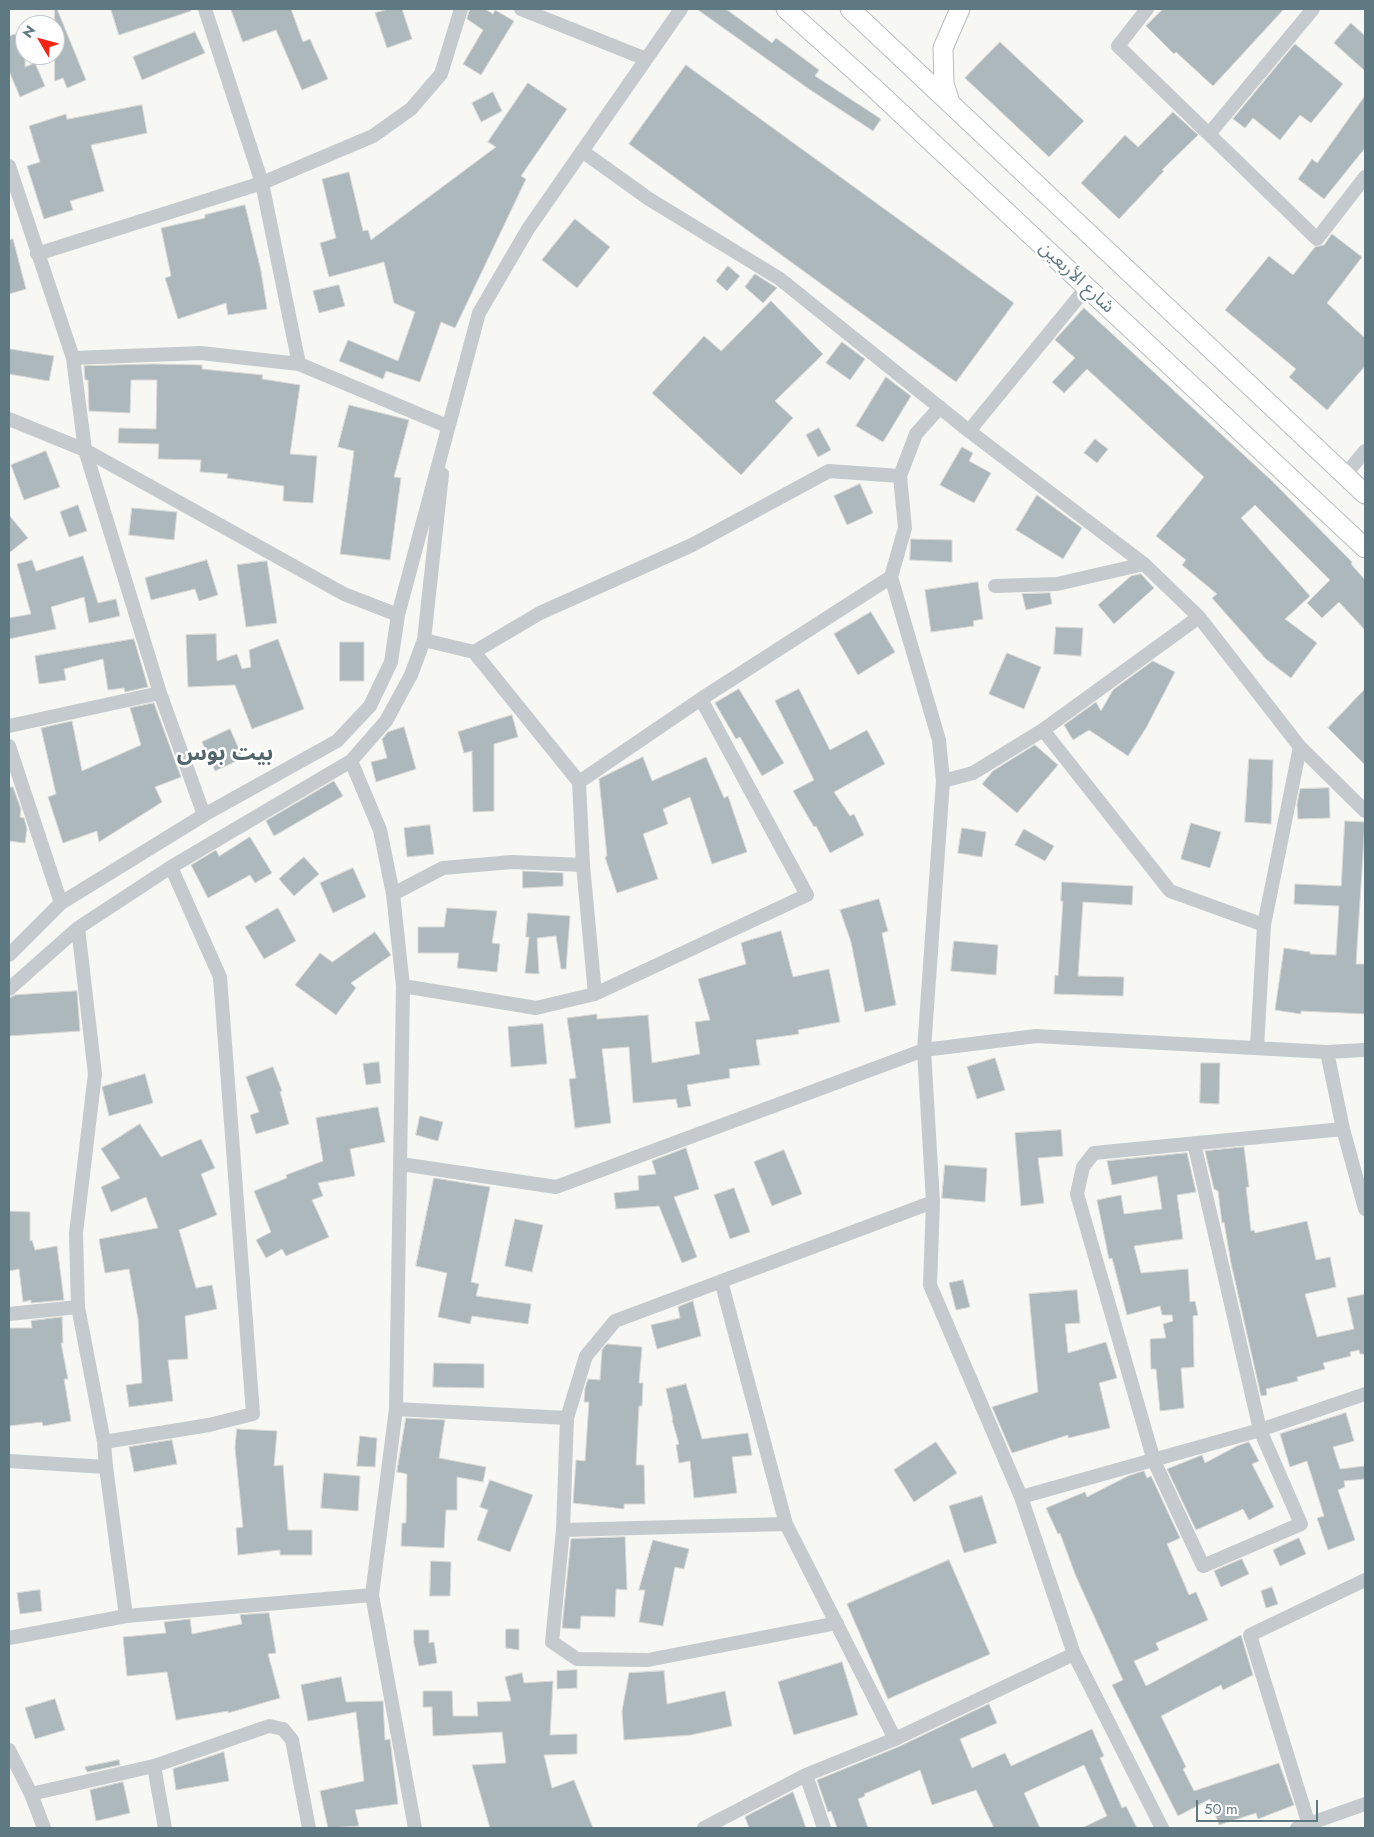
<!DOCTYPE html>
<meta charset="utf-8">
<style>
body{margin:0}
#map{position:relative;width:1374px;height:1837px;overflow:hidden;background:#f7f7f4;font-family:Jost,sans-serif}
canvas{display:block}
.frame{position:absolute;inset:0;border:10px solid #5f7982;pointer-events:none}
.north{position:absolute;left:15px;top:15px;width:50px;height:50px;box-sizing:border-box;background:#fff;border:1px solid #bfc9cd;border-radius:50%;rotate:307deg;font-size:14px;font-weight:700;line-height:20px;text-align:center;color:#5f7982}
.north::after{content:'';display:block;margin:auto;width:18px;height:22px;background:#f32318;clip-path:polygon(50% 0,100% 100%,50% 72%,0 100%)}
.scale{position:absolute;left:1196px;top:1800px;width:122px;height:22px;box-sizing:border-box;border:2px solid #5f7982;border-top:0;padding-left:6px;font-size:15px;line-height:18px;white-space:nowrap;color:#5f7982;-webkit-text-stroke:4px #fff;paint-order:stroke}
</style>
<div id="map">
<canvas width="1374" height="1837"></canvas>
<div class="frame"></div>
<div class="north">N</div>
<div class="scale">50 m</div>
</div>
<script>
const g = document.querySelector('canvas').getContext('2d');
g.lineJoin = 'round';
function fillPath(path, color) {
  g.fillStyle = color;
  g.fill(path, 'evenodd');
}
function strokePath(path, color, width, dash) {
  g.strokeStyle = color;
  g.lineWidth = width;
  g.lineCap = dash ? 'butt' : 'round';
  g.setLineDash(dash || []);
  g.stroke(path);
}
function write(font, color, halo, rows, align = 'center') {
  g.font = font + ' Jost,"Noto Sans Arabic",sans-serif';
  g.lineWidth = 5;
  g.setLineDash([]);
  g.textBaseline = 'middle';
  g.strokeStyle = halo;
  g.fillStyle = color;
  for (const [text, x, y, turn = 0] of rows) {
    g.save();
    g.translate(x, y);
    g.rotate((+turn || 0) * Math.PI / 180);
    g.textAlign = isNaN(turn) ? turn : align;
    if (halo) g.strokeText(text, 0, 0);
    g.fillText(text, 0, 0);
    g.restore();
  }
}
const building = new Path2D(`
 M55 9H57L86 80 67 88 63 78 55 81Z
 M111 9H191V11L119 35Z
 M231 9H291L303 42 310 39 328 79 302 90 276 30 243 42Z
 M389 9H402L412 39 387 48 375 13Z
 M470 9H485L493 14 495 10 514 21 481 75 463 64 483 30 467 19Z
 M697 9H726L772 43 776 38 819 70 815 76 881 119 873 131 809 89Z
 M1163 9H1284L1213 86 1176 52 1174 54 1146 26Z
 M1351 23 1365 36V71L1334 43Z
 M25 32V67L35 63 45 86 20 97 9 71V36Z
 M195 32 205 53 142 80 133 57Z
 M1000 42 1084 121 1049 157 965 78Z
 M1295 44 1343 84 1311 123 1300 115 1280 140 1253 118 1245 128 1233 119Z
 M686 65 1014 303 956 382 629 144Z
 M528 83 567 109 521 176 526 179 455 328 441 322 420 382 386 371 383 379 339 361 348 340 398 361 415 312 394 303 384 262 329 277 320 243 336 238 322 179 349 172 363 231 368 230 371 240 496 147 488 142Z
 M493 92 502 111 481 122 472 103Z
 M1365 96V148L1324 199 1298 179 1312 159 1317 163Z
 M142 105 147 133 91 145 104 191 70 201 73 210 44 219 27 166 40 162 29 126 66 114 67 119Z
 M1173 112 1198 135 1162 170 1164 171 1119 219 1081 183 1125 135 1138 147Z
 M245 205 261 271 267 309 228 315 226 303 178 319 165 278 171 276 161 228 205 218V215Z
 M575 219 610 247 577 288 542 260Z
 M1332 234 1362 257 1327 303 1365 338V366L1327 410 1289 377 1296 369 1225 310 1269 256 1293 275 1315 247 1324 245Z
 M13 239 26 289 9 294V240Z
 M728 266 740 276 727 291 716 281Z
 M755 274 777 288 763 303 745 287Z
 M339 285 345 306 319 313 313 291Z
 M771 301 823 354 775 401 793 418 741 475 652 393 704 336 721 351Z
 M1084 308 1271 480 1352 562 1351 564 1365 580V630L1339 602 1322 618 1307 603 1330 580 1255 505 1241 518 1310 596 1285 619 1317 643 1291 678 1266 659 1212 598 1217 594 1182 565 1186 560 1156 536 1204 477 1087 369 1064 393 1052 382 1075 358 1055 340Z
 M842 342 865 359 850 380 826 363Z
 M10 349 54 356 49 381 9 374Z
 M153 364 202 365V369L263 375 262 379 300 385 290 454 317 456 313 503 283 501 284 486 227 478 228 474 200 472 201 460 158 459 159 444 118 443 119 428 156 429 157 380H131L130 413 89 411 88 380H85L84 366Z
 M886 377 911 396 883 442 856 426Z
 M349 405 409 420 394 477 401 478 390 560 340 554 354 451 338 447Z
 M819 428 831 450 818 457 806 435Z
 M1095 439 1108 449 1097 463 1084 453Z
 M962 447 973 453 969 461 991 473 974 503 940 485Z
 M46 451 60 487 24 500 11 465Z
 M860 484 873 513 847 525 834 496Z
 M1037 495 1082 528 1063 559 1016 530Z
 M78 505 87 531 69 537 60 512Z
 M132 508 177 512 174 540 129 535Z
 M9 515 28 538 9 553Z
 M911 539 952 540V562L910 560Z
 M83 556 98 603 116 599 120 616 89 623 84 597 51 607 56 629 9 639V618L31 614 17 564 32 560 36 571Z
 M207 560 218 595 199 601 195 589 151 600 145 578Z
 M267 561 277 623 246 627 237 565Z
 M1141 574 1154 588 1114 624 1098 605 1131 576Z
 M978 582 983 619 973 621 974 626 931 632 925 590Z
 M1050 593 1052 604 1026 610 1022 594Z
 M871 612 895 652 858 675 834 634Z
 M1056 627 1083 628 1081 656 1054 654Z
 M216 634 217 661 237 654 242 669 251 667 249 650 278 639 304 709 252 729 235 685 188 687 186 635Z
 M134 639 148 687 125 692 124 688 108 690 103 659 64 669 66 680 39 684 35 656Z
 M340 642H364V681H340Z
 M1007 653 1041 667 1024 709 989 694Z
 M1153 661 1175 672 1146 728 1128 756 1089 730 1073 740 1064 725 1096 702 1101 711 1113 690Z
 M739 689 784 763 762 776 740 737 736 739 715 703Z
 M799 689 830 750 867 730 885 764 834 792 850 816 854 814 864 835 830 853 816 826 814 827 793 791 814 780 775 701Z
 M1365 689V765L1328 728Z
 M154 703 181 777 155 787 162 802 99 842 97 831 63 843 48 797 56 794 41 728 72 721 82 771 141 745 130 708Z
 M512 715 518 737 494 744V811L473 812 472 751 464 753 458 732Z
 M404 727 416 769 376 782 371 762 387 758 382 739 388 732Z
 M230 729 243 758 215 771 202 742Z
 M1035 745 1058 765 1017 813 982 784 993 771Z
 M643 757 652 781 706 757 724 798 728 796 747 852 712 864 690 797 663 809 668 824 643 834 658 879 617 893 605 857 607 856 599 779Z
 M1249 759 1273 760 1271 824 1245 822Z
 M334 781 343 796 274 836 266 821Z
 M9 787H13L21 809 20 817 24 818 27 829 25 843 9 841Z
 M1329 788 1330 818 1298 819 1297 804 1300 789Z
 M1345 821 1365 822 1356 964H1365V1014L1301 1011V1014L1275 1010 1284 948 1310 952V954L1336 955 1339 906 1294 904 1295 884 1341 886Z
 M1191 823 1221 832 1210 868 1181 859Z
 M430 825 434 854 407 857 404 828Z
 M962 828 986 832 982 857 958 853Z
 M1024 829 1054 846 1045 861 1015 845Z
 M250 837 272 873 255 883 250 875 208 898 191 865 216 850 219 856Z
 M304 857 319 874 294 896 279 879Z
 M353 868 366 897 333 913 320 883Z
 M523 871 563 873V886L523 888Z
 M1062 882 1133 886 1132 905 1083 902 1078 976 1124 977 1123 996 1054 994 1055 975 1058 976 1063 901H1061Z
 M879 899 888 931 882 933 896 1005 865 1012 851 942 840 910Z
 M278 908 296 941 264 959 245 927Z
 M447 908 497 911 492 943 500 944 497 972 457 968 459 953H418V927H444Z
 M528 913 570 916 566 969H561L556 936 537 938 539 974 525 973 529 937H526Z
 M781 931 793 977 829 969 840 1022 798 1030 799 1034 756 1040 760 1065 729 1069 730 1078 687 1085 691 1106 678 1108 676 1099 633 1103 629 1047 602 1049 611 1123 575 1128 569 1079 576 1078 567 1018 597 1014V1019L648 1015 652 1063 700 1054 695 1022 710 1020 698 979 746 964 741 943Z
 M375 932 391 955 351 983 356 988 336 1015 295 985 320 953 332 962Z
 M954 941 998 945 996 975 951 971Z
 M77 991 80 1031 9 1036V998L15 995Z
 M543 1024 547 1064 511 1067 508 1027Z
 M995 1058 1005 1090 977 1099 967 1067Z
 M379 1062 381 1083 366 1085 363 1064Z
 M1201 1063H1220L1219 1104 1200 1103Z
 M273 1067 282 1091 280 1092 289 1124 256 1134 250 1115 259 1112 246 1077Z
 M145 1074 153 1103 109 1116 102 1087Z
 M378 1107 385 1142 350 1149 355 1176 318 1183 323 1196 312 1200 329 1237 286 1256 282 1249 266 1258 256 1240 271 1232 254 1191 287 1178 286 1175 323 1161 316 1118Z
 M420 1116 443 1122 438 1141 416 1135Z
 M140 1124 161 1157 201 1139 215 1168 201 1174 217 1215 179 1230 196 1288 212 1285 217 1309 185 1316 188 1359 168 1360 173 1401 129 1407 126 1385 142 1383 138 1319 129 1269 105 1273 99 1239 158 1228 146 1197 111 1212 101 1187 120 1178 101 1149Z
 M1061 1130 1063 1156 1038 1158 1044 1203 1021 1206 1015 1133Z
 M1244 1147 1249 1187H1246L1251 1231 1254 1230 1255 1233 1307 1221 1316 1260 1330 1257 1336 1287 1305 1294 1317 1337 1354 1329 1347 1298 1365 1294V1354H1360L1359 1350 1350 1352 1351 1356 1323 1363 1325 1369 1297 1377 1298 1381 1266 1389 1267 1395 1261 1396 1231 1263 1224 1222 1222 1223 1218 1191 1214 1189 1205 1151Z
 M686 1148 699 1189 674 1197 697 1257 682 1263 659 1206 616 1209 614 1193 639 1190 638 1176 656 1174 652 1161Z
 M784 1150 802 1194 772 1206 754 1162Z
 M1187 1153 1196 1192 1177 1195 1183 1239 1134 1246 1141 1273 1188 1269 1190 1302 1195 1301 1198 1315 1193 1316 1194 1367 1181 1368 1184 1408 1160 1411 1156 1369H1151L1150 1339 1166 1338 1163 1324 1173 1321 1172 1315H1162L1160 1306 1127 1315 1112 1258 1109 1259 1097 1200 1121 1195 1124 1214 1162 1209 1157 1176 1112 1185 1107 1161Z
 M945 1165 987 1168 985 1202 942 1198Z
 M434 1178 490 1187 471 1282 479 1284 476 1296 531 1304 528 1324 472 1316 470 1324 438 1317 447 1273 416 1266Z
 M734 1188 750 1232 730 1239 714 1195Z
 M9 1211 30 1212V1241L32 1240 35 1250 57 1246 64 1300 31 1303V1300L23 1302 19 1269 9 1271Z
 M515 1219 543 1225 532 1272 505 1266Z
 M963 1280 970 1307 956 1310 949 1283Z
 M1077 1290 1080 1323 1065 1324 1068 1353 1106 1342 1117 1378 1099 1383 1110 1428 1068 1438V1435L1012 1453 992 1407 1038 1392 1029 1294Z
 M693 1301 701 1336 657 1349 651 1325 680 1318 678 1307Z
 M62 1317 63 1343H61L68 1379H64L71 1421 43 1426 42 1422 9 1426V1328H32L31 1321Z
 M607 1344 642 1347 639 1383H643L642 1406H639L636 1465H644L645 1504H624V1509L573 1503 576 1460 585 1461 589 1402H584L585 1388 588 1379 600 1380 602 1350Z
 M434 1363 484 1364V1388L433 1387Z
 M686 1384 702 1439 748 1433 752 1455 732 1457 737 1493 694 1498 690 1461 679 1463 676 1445 679 1444 672 1420H673L666 1389Z
 M1346 1413 1354 1441 1333 1447 1340 1469 1365 1466V1479L1344 1481 1345 1487 1338 1490 1355 1540 1328 1550 1317 1518 1324 1516 1307 1461 1290 1467 1280 1434Z
 M406 1418 445 1420 439 1458 486 1467 483 1482 457 1477V1510H446L444 1548 401 1546 402 1523H406L407 1474 397 1472Z
 M237 1429 277 1431 274 1466 283 1465 288 1530H312V1555H280V1550L238 1555 236 1528 243 1527 235 1448Z
 M360 1436 377 1438 375 1467 357 1466Z
 M172 1440 177 1464 134 1472 129 1447Z
 M936 1442 957 1473 914 1502 894 1470Z
 M1249 1442 1259 1461 1252 1464 1274 1507 1249 1520 1243 1509 1196 1530 1167 1469 1202 1455 1205 1463 1237 1446Z
 M1144 1471 1147 1478 1151 1476 1180 1538 1167 1544 1189 1595 1196 1592 1208 1620 1156 1643 1159 1650 1134 1661 1146 1686 1241 1635 1253 1675 1223 1690 1221 1685 1161 1716 1186 1767 1183 1769 1194 1791 1279 1763 1294 1805 1258 1819 1256 1813 1219 1825 1210 1799 1178 1816 1112 1685 1123 1680 1075 1574 1060 1533 1058 1534 1046 1508 1085 1492 1087 1497 1128 1476Z
 M324 1473 360 1476 358 1511 321 1508Z
 M490 1480 533 1495 510 1552 477 1540 488 1510 480 1507Z
 M982 1496 997 1543 964 1553 949 1506Z
 M625 1537 627 1590 616 1589 615 1617 581 1616 580 1629 562 1628 571 1539Z
 M1299 1538 1306 1554 1280 1566 1273 1550Z
 M653 1540 689 1549 684 1569 675 1567 663 1626 639 1622 645 1590H639Z
 M1242 1559 1249 1574 1221 1587 1214 1571Z
 M949 1560 990 1654 888 1699 847 1604Z
 M431 1561 451 1562 450 1596H430Z
 M1272 1587 1278 1604 1266 1608 1261 1591Z
 M40 1590 42 1611 20 1614 17 1593Z
 M269 1613 276 1653 268 1654 280 1698 228 1713V1711L176 1720 167 1672 127 1676 123 1637 166 1633 164 1622 190 1619 192 1634 242 1624 240 1615Z
 M506 1629H519V1650L506 1648Z
 M414 1630H429V1643L434 1642 437 1663 419 1666 414 1643Z
 M842 1662 858 1715 794 1735 778 1682Z
 M577 1670V1688L557 1689V1671Z
 M664 1671 667 1704 725 1691 732 1726 691 1735 624 1740 622 1711 629 1673Z
 M522 1673 524 1683 553 1681 550 1735 577 1734V1754L544 1755 552 1788 574 1780 593 1828H490L472 1765 506 1763 502 1732 433 1736 432 1707H423V1691H452L453 1716H478L477 1702 511 1701 505 1677Z
 M341 1677 346 1702 383 1701 385 1740 390 1739 398 1804 355 1810 359 1826 328 1828 320 1791 364 1781 356 1712 308 1721 301 1685Z
 M55 1699 65 1730 35 1739 25 1708Z
 M989 1704 997 1723 960 1739 972 1768 1005 1753 1011 1766 1092 1729 1104 1756 1100 1758 1122 1808 1126 1806 1137 1828H1082L1107 1816 1084 1765 1024 1793 1040 1828H994L976 1790 932 1805 920 1770 864 1794 865 1796 858 1799 868 1828H837L831 1811 828 1812 817 1780 898 1747Z
 M224 1752 229 1781 176 1790 173 1769Z
 M119 1760 120 1765 87 1772 85 1767Z
 M123 1782 130 1813 96 1821 90 1790Z
 M793 1792 806 1828H749L745 1817Z`);
fillPath(building, '#adb8bc');
strokePath(building, '#d9d8d6', 1);
const secondary = new Path2D(`
 M786 9 874 88 1365 548
 M850 9 1365 494
 M949 99 944 84 943 48 960 9`);
strokePath(secondary, '#b6bec1', 21);
strokePath(new Path2D(`
 M205 9 262 183 299 364
 M521 9 646 59
 M1147 9 1118 46 1317 239 1365 177
 M1209 134 1313 9
 M582 151 649 199 780 279 969 431 1144 564 1199 617 1300 747 1365 811
 M9 166 73 358 85 450 160 693 204 815
 M37 254 262 183 373 136 411 109 441 74 461 9
 M73 358 201 353 299 364 447 426
 M940 407 916 434 900 476 905 528 891 577 939 740 943 781 924 1050 933 1202 930 1285 1021 1497 1074 1654 1162 1828
 M9 419 85 450 344 594 398 615
 M969 431 1086 288
 M1345 475 1365 451
 M995 586 1057 584 1144 564
 M424 640 474 652 540 613 692 545 829 471 900 476
 M474 652 579 782
 M9 726 160 693
 M1043 730 1170 891 1264 925
 M9 746 61 903
 M351 761 380 830 393 894 403 986 396 1409 372 1595 415 1828
 M943 781 973 773 1043 730 1199 617
 M393 894 443 868 512 862 583 865
 M78 928 95 1074 76 1233 78 1307 104 1442 106 1467 126 1616
 M9 955 61 903 204 815 337 741 370 706 391 662 398 615 479 313 528 229 681 9
 M403 986 536 1008 595 994 807 895 701 699
 M9 989 78 928 171 867 351 761 386 721 411 675 424 640 442 474
 M595 994 583 865 579 782 701 699 891 577
 M1257 1047 1264 925 1300 747
 M1327 1052 1343 1129 1365 1209
 M1194 1143 1260 1430 1301 1524 1203 1566 1154 1461 1077 1194 1083 1167 1094 1153 1343 1129
 M401 1164 556 1187 924 1050 1036 1036 1327 1052 1365 1050
 M721 1281 786 1524 895 1739
 M9 1314 78 1307
 M396 1409 567 1418
 M104 1442 209 1425 253 1414 220 977 171 867
 M9 1461 106 1467
 M1021 1497 1260 1430 1365 1394
 M563 1530 786 1524
 M837 1623 648 1660 577 1659 552 1642 563 1530 567 1418 586 1356 615 1321 933 1202
 M9 1638 126 1616 372 1595
 M9 1750 31 1794 44 1828
 M154 1766 165 1828
 M806 1775 824 1828
 M31 1794 154 1766 269 1726 283 1729 292 1740 309 1828
 M1309 1825 1250 1635 1365 1580
 M704 1828 806 1775 895 1739 1074 1654
 M1297 1828 1365 1804`), '#c4cacd', 14);
strokePath(secondary, '#fff', 19);
write('18px', '#5f7982', '#fff', [
 ["شارع الأربعين",1076,278,43]
]);
write('bold 22px', '#52656c', '#fff', [
 ["بيت بوس",225,755]
]);
</script>
